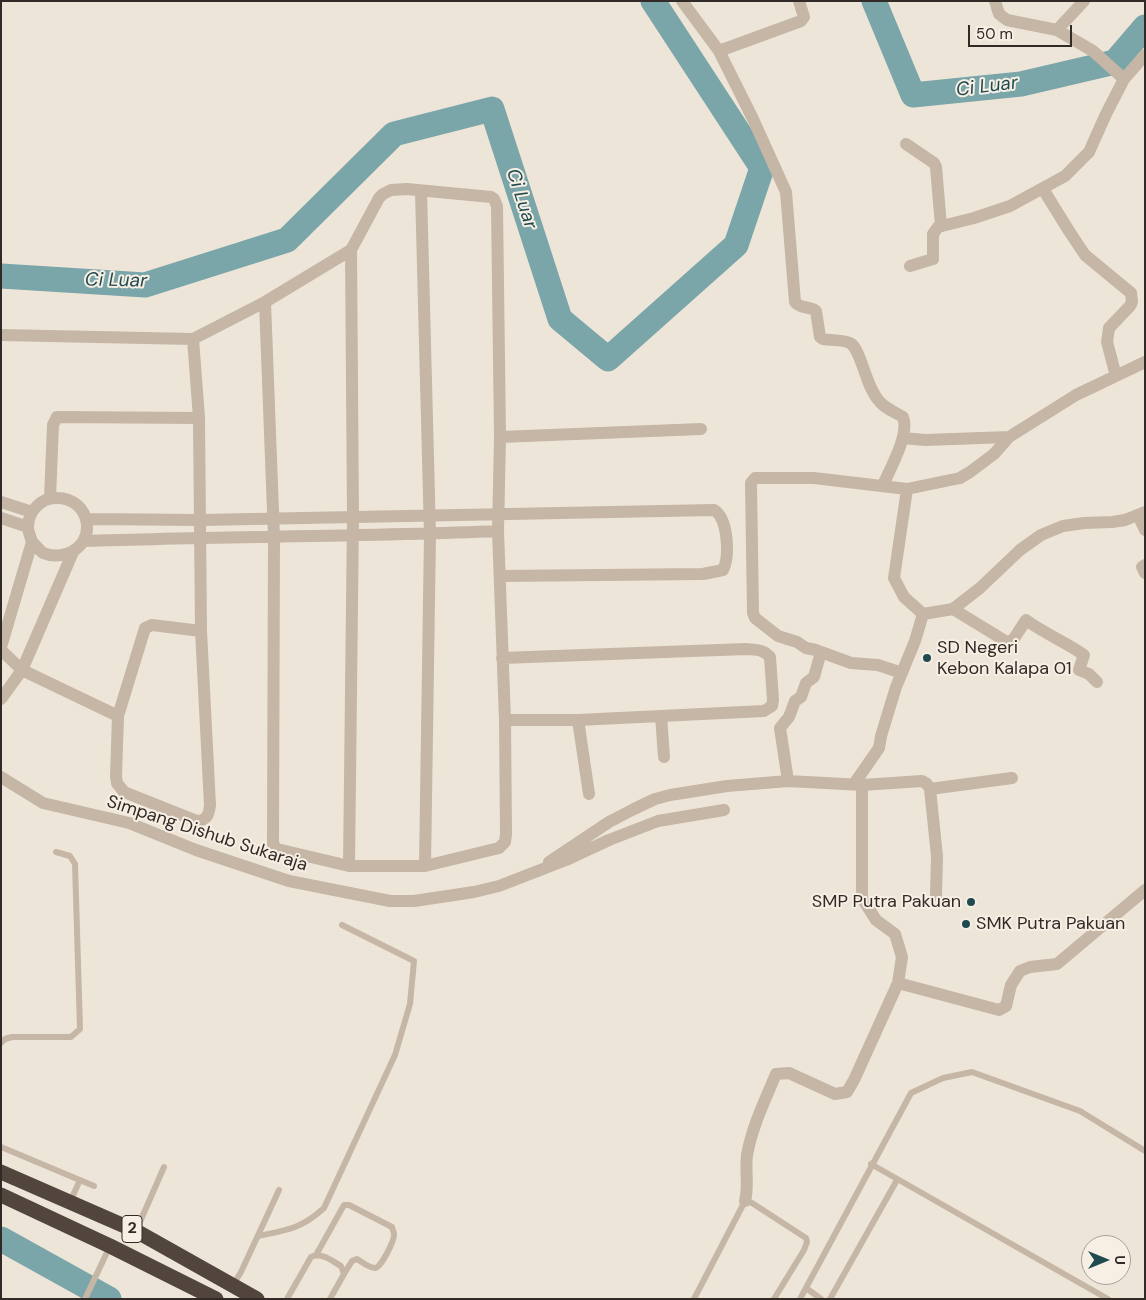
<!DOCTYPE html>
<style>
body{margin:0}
#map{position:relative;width:1146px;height:1300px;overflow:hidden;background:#eee5d9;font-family:"DM Sans",sans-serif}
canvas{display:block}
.frame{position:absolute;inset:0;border:2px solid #322a26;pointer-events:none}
.north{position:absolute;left:1081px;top:1235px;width:50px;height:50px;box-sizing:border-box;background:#f7efe4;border:1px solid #a8a098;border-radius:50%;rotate:90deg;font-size:14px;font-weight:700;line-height:20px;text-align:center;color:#322a26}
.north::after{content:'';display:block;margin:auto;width:18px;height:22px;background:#1f4a50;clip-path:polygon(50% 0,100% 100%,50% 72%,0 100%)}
.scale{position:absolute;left:968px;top:25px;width:104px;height:22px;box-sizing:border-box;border:2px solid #322a26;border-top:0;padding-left:6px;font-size:15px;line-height:18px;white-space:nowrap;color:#322a26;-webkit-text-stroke:4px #f7efe4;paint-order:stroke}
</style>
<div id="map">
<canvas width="1146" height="1300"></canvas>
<div class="frame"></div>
<div class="north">U</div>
<div class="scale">50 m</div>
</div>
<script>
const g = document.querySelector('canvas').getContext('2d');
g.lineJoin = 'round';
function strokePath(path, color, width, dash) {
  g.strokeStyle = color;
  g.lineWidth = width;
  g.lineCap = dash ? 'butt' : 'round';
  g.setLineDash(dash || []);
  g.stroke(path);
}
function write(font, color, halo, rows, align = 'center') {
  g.font = font + ' "DM Sans",sans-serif';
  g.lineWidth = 4;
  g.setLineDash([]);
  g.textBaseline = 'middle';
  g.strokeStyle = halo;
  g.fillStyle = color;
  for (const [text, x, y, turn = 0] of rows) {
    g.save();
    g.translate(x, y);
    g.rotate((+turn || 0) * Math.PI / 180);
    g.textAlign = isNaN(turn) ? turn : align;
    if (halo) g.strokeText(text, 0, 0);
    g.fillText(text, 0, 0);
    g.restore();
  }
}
strokePath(new Path2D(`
 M874 1 913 95 1021 84 1115 62 1145 27
 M1 276 145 285 287 240 394 134 492 109 560 319 608 359 736 245 762 168 653 1
 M1 1239 109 1299`), '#7aa5a9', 25);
strokePath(new Path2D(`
 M1 1043 5 1039 12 1037H71L80 1029 75 864 70 856 56 852
 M1 1147 94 1186
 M871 1164 1108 1299
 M70 1202 80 1180
 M136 1231 164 1167
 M258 1236C287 1230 301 1229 324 1208L395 1055 410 1004 414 961 342 925
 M316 1255 344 1205H349L392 1227C393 1231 394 1231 394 1235 394 1241 381 1268 375 1268 369 1268 362 1262 357 1259L352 1261 344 1274
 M233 1285 241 1272 279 1190
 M806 1288 821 1299
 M85 1299 110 1246
 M287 1299 311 1257C322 1252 332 1261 341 1266L344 1274 330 1299
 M694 1299 745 1201 752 1203 806 1238 807 1242 804 1250 774 1299
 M800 1299 911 1093 943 1078 972 1072 1080 1111 1145 1151
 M830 1299 897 1180`), '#c5b6a6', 6);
strokePath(new Path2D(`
 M682 1 719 51 753 119 786 192 795 302C800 309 810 306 816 311L820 337 823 339C831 341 842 339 850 343 862 350 865 387 880 402 886 409 895 412 903 417 910 434 890 469 883 485
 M995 1 999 14 1007 20 1057 30 1093 51 1124 79
 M1057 30 1084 1
 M719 51 801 21 804 17 799 1
 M906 144 934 163 936 167 941 226
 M1043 189 1069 231 1085 255 1131 293 1132 302 1130 306 1109 328 1107 342 1116 376
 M421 191 430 534 425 866
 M910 266 933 259V234L938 227 974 218 1010 206 1065 176 1089 152 1106 114 1124 79 1145 55
 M1 335 193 339 265 302 351 250 379 198 383 194 391 190 407 189 491 197 494 199 497 206 500 437 498 531 505 720 506 834 505 842 499 848 425 866H349L277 849 273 844 274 537 265 302
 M500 437 701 429
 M903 438 925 440 1009 437
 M50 498 53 425 57 417 199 418 193 339
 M1 502 32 512
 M1138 515 1145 530
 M1 518 28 527
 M87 519 201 520 714 510C728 518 730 556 723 570L703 574 500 576
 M84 541C222 536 360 537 498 531
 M1145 565 1142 567 1145 573
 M953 609 1007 642 1013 640 1026 620C1045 634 1066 642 1084 655L1079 670 1089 674 1097 682
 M923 614 904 597 894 578 907 489 960 478 970 472 994 454 1009 437 1076 395 1145 362
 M1 647 32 542C31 538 28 532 28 527 28 511 42 497 57 498 91 498 99 544 66 554 59 556 50 556 43 553 39 550 36 545 32 542
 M1 650 22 670 118 716 116 777 117 783 124 792 197 821C207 820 209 815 210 805L201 631 199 418
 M821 652 851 663 878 665 902 673
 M502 658 746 649C756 650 763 649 770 657L773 700 772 706 764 711 578 720H505
 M1 699 22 670 73 552
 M118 716 145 628 152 625 201 631
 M661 716 664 757
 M578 720 589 794
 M1 777 43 803 129 823 196 850 289 881 390 901H414L474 892 499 886 566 860 609 840 658 821 724 810
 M788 781 780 728 789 717 795 701 801 697 806 683 814 677 821 652 816 650 806 648 797 642 778 636 755 618 753 613 751 483 755 478H814L907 489
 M854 784 879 748 881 736 896 687 915 641 923 614 953 609 980 588 1020 550 1041 535 1063 526 1084 523 1112 522 1125 520 1145 512
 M930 789 1012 778
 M549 862 609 822 634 809 655 799 670 795 727 786 788 781 862 785 922 781 927 784 930 789 937 856 936 895
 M349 866 353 517 351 250
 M898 983 999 1010 1006 1006 1011 985 1020 971 1030 967 1057 964 1145 890
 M745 1201C749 1186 745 1170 747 1155 752 1127 765 1100 776 1074L789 1073 835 1094 847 1092 854 1080 898 983 902 957 895 934 876 920 862 898V785`), '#c5b6a6', 12);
strokePath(new Path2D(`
 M1 1172 136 1231 257 1299
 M1 1195 110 1246 216 1299`), '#52453e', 15);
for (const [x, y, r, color] of [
 [927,658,5,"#1f4a50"],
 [971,902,5,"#1f4a50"],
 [966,924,5,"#1f4a50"]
]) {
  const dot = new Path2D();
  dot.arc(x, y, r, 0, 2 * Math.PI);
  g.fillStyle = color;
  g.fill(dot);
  strokePath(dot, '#f7efe4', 2);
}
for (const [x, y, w] of [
 [132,1229,20]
]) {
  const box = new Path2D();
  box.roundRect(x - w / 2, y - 13.5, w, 27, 4);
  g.fillStyle = '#f7efe4';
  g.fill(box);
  strokePath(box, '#322a26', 1);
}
write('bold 16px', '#322a26', null, [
 ["2",132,1229]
]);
write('18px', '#322a26', '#f7efe4', [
 ["SD Negeri",937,648],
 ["Kebon Kalapa 01",937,669],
 ["SMP Putra Pakuan",961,902,"right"],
 ["SMK Putra Pakuan",976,924]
], 'left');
write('18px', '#322a26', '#f7efe4', [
 ["Simpang Dishub Sukaraja",207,834,18]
]);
write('italic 19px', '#1f4a50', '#f7efe4', [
 ["Ci Luar",987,87,-7],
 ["Ci Luar",521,199,72],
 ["Ci Luar",116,281,1]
]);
</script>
